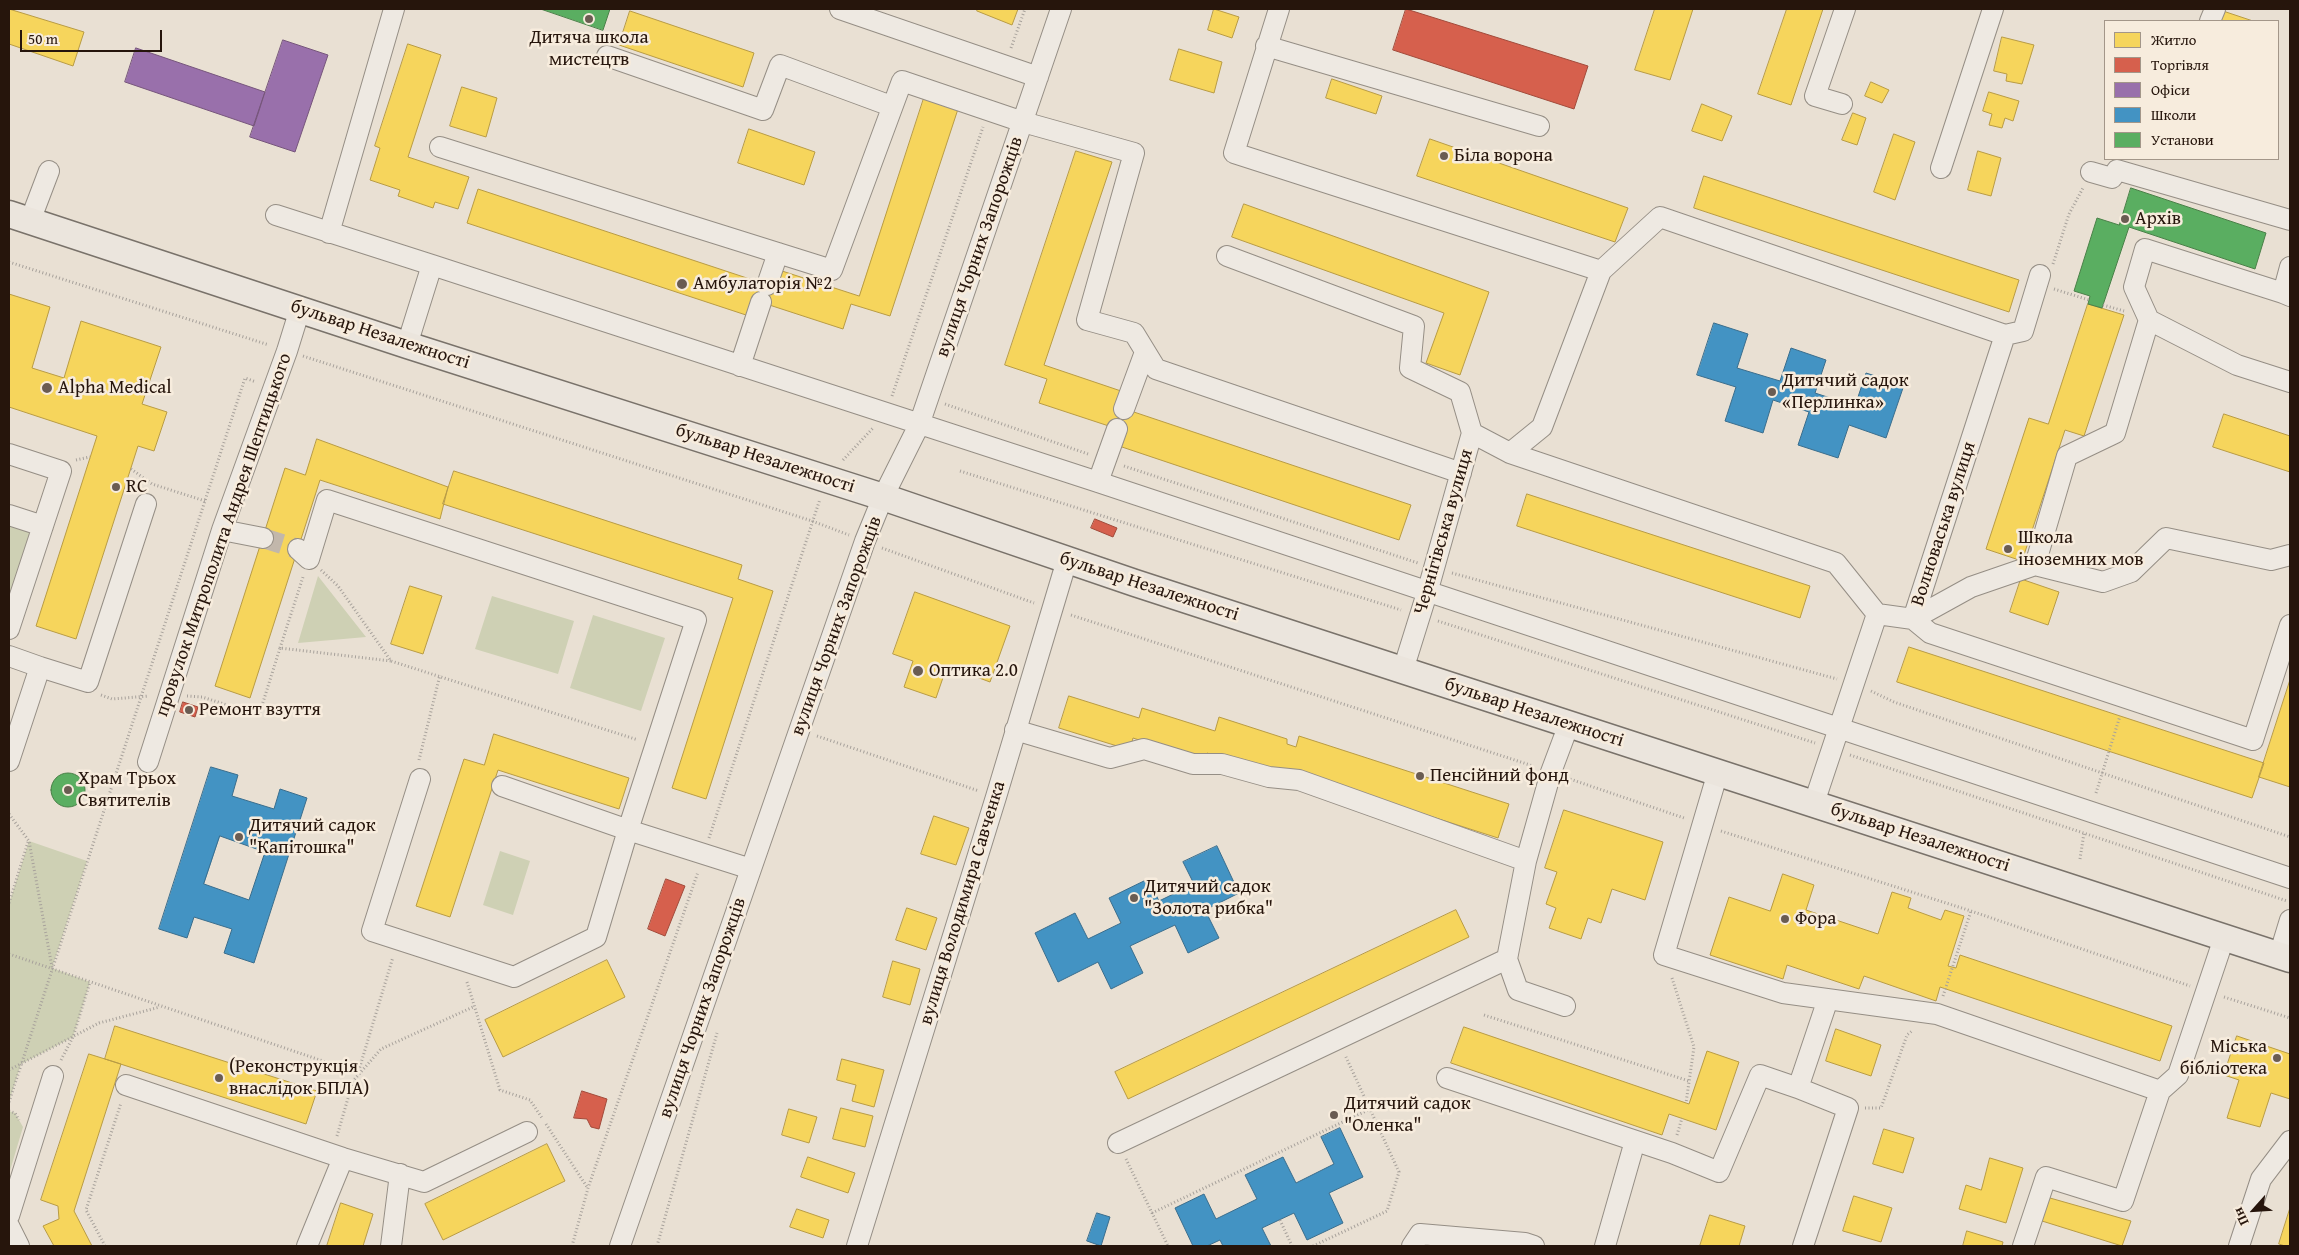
<!DOCTYPE html>
<meta charset="utf-8">
<style>
body{margin:0}
#map{position:relative;width:2299px;height:1255px;overflow:hidden;background:#e9e0d3;font-family:"Gentium Book Plus",serif}
canvas{display:block}
.frame{position:absolute;inset:0;border:10px solid #26150c;pointer-events:none}
.legend{position:absolute;left:2104px;top:20px;width:175px;height:140px;box-sizing:border-box;background:#f7ecdd;border:1px solid #a39689;margin:0;padding:6px 9px;list-style:none;font-size:15px;color:#26150c}
.legend li{display:flex;align-items:center;gap:10px;height:25px}
.legend b{width:25px;border:1px solid #a39689}
.north{position:absolute;left:2229px;top:1185px;width:50px;height:50px;-webkit-text-stroke:4px #f7ecdd;paint-order:stroke;rotate:244deg;font-size:14px;font-weight:700;line-height:20px;text-align:center;color:#26150c}
.north::after{content:'';display:block;margin:auto;width:18px;height:22px;background:#26150c;clip-path:polygon(50% 0,100% 100%,50% 72%,0 100%)}
.scale{position:absolute;left:20px;top:30px;width:142px;height:22px;box-sizing:border-box;border:2px solid #26150c;border-top:0;padding-left:6px;font-size:15px;line-height:18px;white-space:nowrap;color:#26150c;-webkit-text-stroke:4px #f7ecdd;paint-order:stroke}
</style>
<div id="map">
<canvas width="2299" height="1255"></canvas>
<div class="frame"></div>
<ul class="legend">
<li><b style="height:14px;background:#f6d55c"></b>Житло</li>
<li><b style="height:14px;background:#d6604d"></b>Торгівля</li>
<li><b style="height:14px;background:#9970ab"></b>Офіси</li>
<li><b style="height:14px;background:#4393c3"></b>Школи</li>
<li><b style="height:14px;background:#5aae61"></b>Установи</li>
</ul>
<div class="north">Пн</div>
<div class="scale">50 m</div>
</div>
<script>
const g = document.querySelector('canvas').getContext('2d');
g.lineJoin = 'round';
function fillPath(path, color) {
  g.fillStyle = color;
  g.fill(path, 'evenodd');
}
function strokePath(path, color, width, dash) {
  g.strokeStyle = color;
  g.lineWidth = width;
  g.lineCap = dash ? 'butt' : 'round';
  g.setLineDash(dash || []);
  g.stroke(path);
}
function write(font, color, halo, rows, align = 'center') {
  g.font = font + ' "Gentium Book Plus",serif';
  g.lineWidth = 5;
  g.setLineDash([]);
  g.textBaseline = 'middle';
  g.strokeStyle = halo;
  g.fillStyle = color;
  for (const [text, x, y, turn = 0] of rows) {
    g.save();
    g.translate(x, y);
    g.rotate((+turn || 0) * Math.PI / 180);
    g.textAlign = isNaN(turn) ? turn : align;
    if (halo) g.strokeText(text, 0, 0);
    g.fillText(text, 0, 0);
    g.restore();
  }
}
fillPath(new Path2D(`
 M9 520 37 529 9 616Z
 M318 576 366 637 298 643Z
 M492 596 574 621 558 674 475 649Z
 M593 615 665 638 641 711 570 688Z
 M29 841 87 861 52 968 90 982 73 1037 21 1064 9 1102V904Z
 M500 851 530 861 513 915 483 905Z
 M9 1111 15 1113 23 1127 9 1174Z`), '#ced0b4');
const homes = new Path2D(`
 M9 9 84 32 73 66 9 44Z
 M978 9H1018L1012 25 977 11Z
 M1214 9 1239 17 1232 38 1208 30Z
 M1655 9H1693L1670 80 1635 70Z
 M1787 9H1823L1791 105 1758 94Z
 M630 11 754 53 743 87 619 45Z
 M2223 11 2253 21H2219Z
 M2002 37 2034 45 2022 84 2006 81 2007 74 1994 71Z
 M408 44 441 55 408 157 469 177 458 209 435 202 433 208 398 196 400 190 370 180 380 148 375 146Z
 M1179 49 1222 62 1214 93 1170 80Z
 M1332 79 1382 96 1376 114 1326 98Z
 M1871 82 1889 90 1882 103 1865 96Z
 M462 87 497 98 486 137 450 126Z
 M1989 92 2019 101 2013 121 2005 118 2002 128 1989 125 1992 114 1983 111Z
 M924 98 958 109 890 316 851 304 843 329 754 300 749 316 467 223 478 189 774 287 779 270 859 296Z
 M1702 104 1732 116 1722 141 1692 131Z
 M1853 113 1866 118 1857 145 1842 140Z
 M749 129 815 152 804 185 738 163Z
 M1894 134 1915 142 1895 200 1874 192Z
 M1430 139 1628 208 1615 242 1417 176Z
 M1076 151 1112 162 1044 365 1121 391 1116 406 1411 505 1399 540 1119 446 1124 431 1039 403 1047 379 1005 365Z
 M1978 151 2001 158 1991 196 1968 190Z
 M1704 176 2019 280 2009 312 1694 208Z
 M1244 204 1489 292 1460 375 1426 363 1444 313 1232 237Z
 M9 294 50 307 32 368 64 378 81 321 161 347 142 404 167 412 154 451 138 446 76 639 36 626 97 436 9 407Z
 M2088 304 2124 315 2084 436 2065 430 2022 561 1986 549 2029 418 2048 424Z
 M2224 414 2290 436V472L2213 447Z
 M317 439 448 487 440 519 320 480 250 698 215 686 285 468 305 475Z
 M454 471 742 565 738 579 773 591 706 799 672 788 733 598 443 504Z
 M1527 494 1810 586 1800 618 1517 526Z
 M2021 579 2059 592 2048 625 2010 612Z
 M410 586 442 596 423 654 391 644Z
 M915 592 1010 626 990 682 947 666 936 698 904 687 913 661 893 654Z
 M1909 647 2264 763 2252 798 1897 682Z
 M2290 680V787L2259 777Z
 M1069 696 1139 718 1142 708 1215 731 1219 717 1287 739V744L1296 747 1299 736 1509 804 1498 838 1283 769 1281 777 1207 753 1205 761 1133 738 1130 750 1059 728Z
 M494 734 629 778 619 809 498 770 450 917 416 906 464 759 484 765Z
 M1564 810 1663 842 1645 900 1612 889 1601 923 1588 918 1581 939 1549 928 1556 908 1546 904 1557 872 1545 868Z
 M934 816 969 828 956 865 921 854Z
 M1783 874 1814 885 1806 910 1878 934 1892 892 1911 898 1908 908 1941 920 1945 910 1964 916 1948 966 1956 968 1960 955 2172 1026 2160 1061 1940 987 1936 1001 1864 976 1859 989 1787 965 1783 979 1710 955 1729 897 1770 911Z
 M907 908 937 918 926 950 896 940Z
 M1456 910 1469 937 1128 1099 1115 1072Z
 M607 960 625 997 503 1057 485 1020Z
 M893 961 920 969 910 1005 883 997Z
 M115 1026 317 1091 306 1124 105 1059Z
 M1464 1027 1689 1104 1707 1051 1739 1062 1716 1130 1669 1114 1662 1135 1451 1063Z
 M1836 1029 1881 1045 1871 1076 1826 1061Z
 M2237 1036 2290 1054V1099L2271 1093 2260 1127 2227 1118 2239 1080 2224 1075Z
 M89 1054 121 1064 74 1211 92 1246H54L43 1226 59 1219 58 1206 41 1200Z
 M842 1059 884 1070 874 1107 852 1101 856 1085 837 1080Z
 M841 1108 873 1116 865 1147 833 1139Z
 M789 1109 817 1117 809 1143 782 1135Z
 M1884 1129 1914 1138 1903 1173 1873 1164Z
 M547 1144 565 1181 443 1240 425 1204Z
 M808 1157 855 1173 848 1193 801 1177Z
 M1990 1158 2023 1168 2006 1223 1959 1209 1966 1185 1981 1190Z
 M1854 1196 1892 1208 1881 1242 1843 1231Z
 M2050 1198 2131 1221 2122 1246 2042 1221Z
 M341 1203 373 1214 363 1246H327Z
 M2290 1208V1246H2285L2279 1244Z
 M797 1209 829 1220 823 1238 790 1227Z
 M1710 1215 1745 1226 1739 1246H1700Z
 M1967 1231 2003 1242 2002 1246H1963Z`);
fillPath(homes, '#f6d55c');
strokePath(homes, '#b89b44', 1);
const shops = new Path2D(`
 M1406 9 1588 66 1574 109 1393 50Z
 M1095 519 1117 528 1113 537 1091 528Z
 M183 702 198 707 195 717 180 712Z
 M666 879 685 886 665 936 648 929Z
 M582 1091 607 1099 599 1129 591 1127 587 1119 574 1118Z`);
fillPath(shops, '#d6604d');
strokePath(shops, '#a14a3a', 1);
const offices = new Path2D(`
 M283 40 328 55 295 152 250 137Z
 M136 48 265 92 254 126 125 82Z`);
fillPath(offices, '#9970ab');
strokePath(offices, '#76557b', 1);
const schools = new Path2D(`
 M1714 323 1748 334 1737 368 1780 381 1791 348 1826 360 1815 393 1855 406 1866 373 1904 385 1886 438 1849 425 1838 458 1798 445 1809 412 1773 400 1763 433 1725 421 1736 387 1697 375Z
 M211 767 238 775 232 796 274 809 280 789 307 798 254 963 224 953 232 929 194 917 187 938 159 929ZM220 836 265 852 249 900 204 884Z
 M1217 846 1239 893 1205 910 1219 938 1188 953 1175 925 1130 946 1143 973 1111 989 1098 962 1058 982 1035 933 1075 913 1088 939 1121 923 1109 898 1148 879 1159 901 1194 884 1183 862Z
 M1340 1128 1363 1177 1329 1193 1343 1223 1307 1240 1294 1213 1262 1228 1271 1246H1223L1220 1240 1207 1246H1193L1175 1208 1204 1194 1216 1219 1257 1199 1245 1175 1283 1157 1296 1183 1334 1164 1321 1137Z
 M1097 1213 1110 1217 1101 1246 1087 1241Z`);
fillPath(schools, '#4393c3');
strokePath(schools, '#3a6d8c', 1);
const public = new Path2D(`
 M541 9H610L603 30Z
 M2131 188 2266 233 2255 269 2129 227 2102 308 2088 304 2090 296 2074 291 2097 218 2119 225Z
 M51 790a17 17 0 1 1 34 0a17 17 0 1 1-34 0Z`);
fillPath(public, '#5aae61');
strokePath(public, '#4a8048', 1);
strokePath(new Path2D(`
 M263 538 298 549`), '#c2b7ab', 20, [20, 10]);
const minor = new Path2D(`
 M840 9 1038 77
 M1279 9 1234 153 1601 271
 M2210 21 2215 9
 M1266 46 1539 126
 M607 56 763 110 780 65 891 106
 M1842 104 1815 96 1845 9
 M440 147 832 270 902 81 1023 122 1134 153 1087 320 1134 333 1156 369 1461 473
 M1941 168 1993 9
 M2091 172 2112 178 2117 170 2290 220
 M276 215 432 265
 M30 221 49 171
 M329 233 394 9
 M1227 256 1414 326 1410 368 1460 392 1472 433 1427 593 1403 670
 M2290 267 2283 293 2290 296
 M767 285 778 253
 M2149 320 2134 287 2145 249 2283 293
 M407 345 432 265 1098 482 2290 878
 M740 366 761 302
 M1124 409 1145 352
 M1472 433 1510 453 1836 563 1877 614
 M1510 453 1542 427 1601 271 1660 217 2005 335
 M9 454 61 471 9 629
 M1098 482 1117 429
 M9 515 43 526
 M222 530 263 538
 M298 549 309 559 327 500 696 620 628 830 751 869
 M2290 555 2271 560 2166 538 2131 572 2103 582 2035 565 1971 587 1913 619 1930 633 2253 740 2290 625
 M2035 565 2067 456 2115 433 2149 320 2237 365 2290 382
 M9 656 40 667
 M1015 730 1110 758 1144 749 1193 764H1222L1269 777 1299 780 1526 861 1551 772 1569 724
 M9 761 40 667 88 682 146 504
 M148 762 222 530 287 351 300 309
 M1718 772 1664 955 1783 993 1937 1014 2160 1091
 M420 779 372 931 514 977 596 937 628 830 502 786
 M1814 803 1877 614 1913 619 2005 335 2023 331 2040 275
 M2279 956 2290 920
 M1507 959 1518 990 1565 1006
 M1447 1078 1672 1153 1719 1172 1760 1075 1798 1088
 M126 1085 343 1158 424 1182 527 1132
 M1118 1143 1507 959 1526 861
 M9 1216 53 1076
 M9 1226 19 1246
 M307 1246 343 1158
 M391 1246 400 1174
 M620 1246 865 541 883 497 919 425 1061 9
 M857 1246 996 797 1067 560
 M1412 1246 1420 1234 1525 1243 1534 1246
 M1605 1246 1635 1141
 M1803 1246 1848 1108 1798 1088 1828 999
 M2023 1246 2046 1177 2123 1201 2160 1091 2178 1075 2224 938
 M2239 1246 2261 1179 2290 1141`);
const major = new Path2D(`
 M9 214 407 345 883 497 1135 583 2290 959`);
strokePath(minor, '#958e85', 22);
strokePath(major, '#79726a', 29);
strokePath(new Path2D(`
 M1011 48 1025 9
 M9 262 269 345
 M2053 264 2069 214 2083 188
 M2054 289 2089 300
 M2103 305 2124 311
 M303 356 812 521 849 535
 M892 396 983 127
 M945 404 1088 454
 M76 460 90 457
 M843 460 873 428
 M1124 466 1418 563
 M131 469 152 484 205 501
 M960 471 1401 610
 M882 548 1034 603
 M321 570 338 586 391 661 638 740
 M1452 573 1837 679
 M1071 615 1533 766
 M1438 621 1815 743
 M280 648 303 577
 M1871 691 1894 702 2290 837
 M101 695 112 699 149 696
 M187 696 202 697 259 715 280 648 391 661
 M817 736 979 791
 M1850 755 2287 901
 M419 760 440 675
 M1567 778 1684 818
 M2096 793 2120 716
 M9 814 29 841 52 967
 M1721 831 1971 911 2190 986
 M709 838 820 499
 M2080 859 2084 833
 M9 903 28 842
 M9 954 358 1073 393 957
 M1672 978 1694 1047 1686 1103
 M467 982 500 1090 530 1100 542 1118
 M1943 996 1971 911
 M2224 997 2290 1018
 M1484 1015 1689 1081
 M61 1060 73 1037 90 982
 M9 1070 99 1023 160 1007
 M9 1102 245 378 256 382
 M1865 1108H1881L1907 1035 1912 1031
 M9 1111 15 1113 19 1120
 M546 1124 587 1187
 M1677 1135 1682 1118
 M337 1136 353 1081 381 1049 473 1007
 M1126 1159 1168 1246
 M1152 1213 1370 1109
 M1280 1220 1292 1246
 M105 1246 86 1210 121 1103
 M572 1246 588 1188 698 872
 M657 1246 717 1033
 M1313 1246 1387 1211 1399 1172 1345 1055`), '#a7a19b', 3, [1, 2.5]);
strokePath(minor, '#eee9e2', 20);
strokePath(major, '#ebe5dd', 26);
for (const [x, y, r, color] of [
 [589,19,5,"#6a5c52"],
 [1444,156,5,"#6a5c52"],
 [2125,219,5,"#6a5c52"],
 [682,284,6,"#6a5c52"],
 [47,388,6,"#6a5c52"],
 [1772,392,5,"#6a5c52"],
 [116,487,5,"#6a5c52"],
 [2008,549,5,"#6a5c52"],
 [918,671,6,"#6a5c52"],
 [189,710,5,"#6a5c52"],
 [1420,776,5,"#6a5c52"],
 [68,790,5,"#6a5c52"],
 [239,837,5,"#6a5c52"],
 [1134,898,5,"#6a5c52"],
 [1785,919,5,"#6a5c52"],
 [2277,1058,5,"#6a5c52"],
 [219,1078,5,"#6a5c52"],
 [1334,1115,5,"#6a5c52"]
]) {
  const dot = new Path2D();
  dot.arc(x, y, r, 0, 2 * Math.PI);
  g.fillStyle = color;
  g.fill(dot);
  strokePath(dot, '#f7ecdd', 2);
}
write('19px', '#26150c', '#f7ecdd', [
 ["Дитяча школа",589,38,"center"],
 ["мистецтв",589,60,"center"],
 ["Біла ворона",1454,156],
 ["Архів",2135,219],
 ["Амбулаторія №2",693,284],
 ["Дитячий садок",1782,381],
 ["«Перлинка»",1782,403],
 ["Alpha Medical",58,388],
 ["RC",126,487],
 ["Школа",2018,538],
 ["іноземних мов",2018,560],
 ["Оптика 2.0",929,671],
 ["Ремонт взуття",199,710],
 ["Пенсійний фонд",1430,776],
 ["Храм Трьох",78,779],
 ["Святителів",78,801],
 ["Дитячий садок",249,826],
 ["\"Капітошка\"",249,848],
 ["Дитячий садок",1144,887],
 ["\"Золота рибка\"",1144,909],
 ["Фора",1795,919],
 ["Міська",2267,1047,"right"],
 ["бібліотека",2267,1069,"right"],
 ["(Реконструкція",229,1067],
 ["внаслідок БПЛА)",229,1089],
 ["Дитячий садок",1344,1104],
 ["\"Оленка\"",1344,1126]
], 'left');
write('19px', '#26150c', '#f7ecdd', [
 ["вулиця Чорних Запорожців",980,247,-71],
 ["бульвар Незалежності",380,335,18],
 ["бульвар Незалежності",765,459,18],
 ["Волноваська вулиця",1944,524,-72],
 ["Чернігівська вулиця",1444,532,-74],
 ["провулок Митрополита Андрея Шептицького",224,535,-71],
 ["бульвар Незалежності",1149,587,18],
 ["вулиця Чорних Запорожців",837,626,-70],
 ["бульвар Незалежності",1534,713,18],
 ["бульвар Незалежності",1920,838,18],
 ["вулиця Володимира Савченка",963,903,-73],
 ["вулиця Чорних Запорожців",703,1008,-71]
]);
</script>
